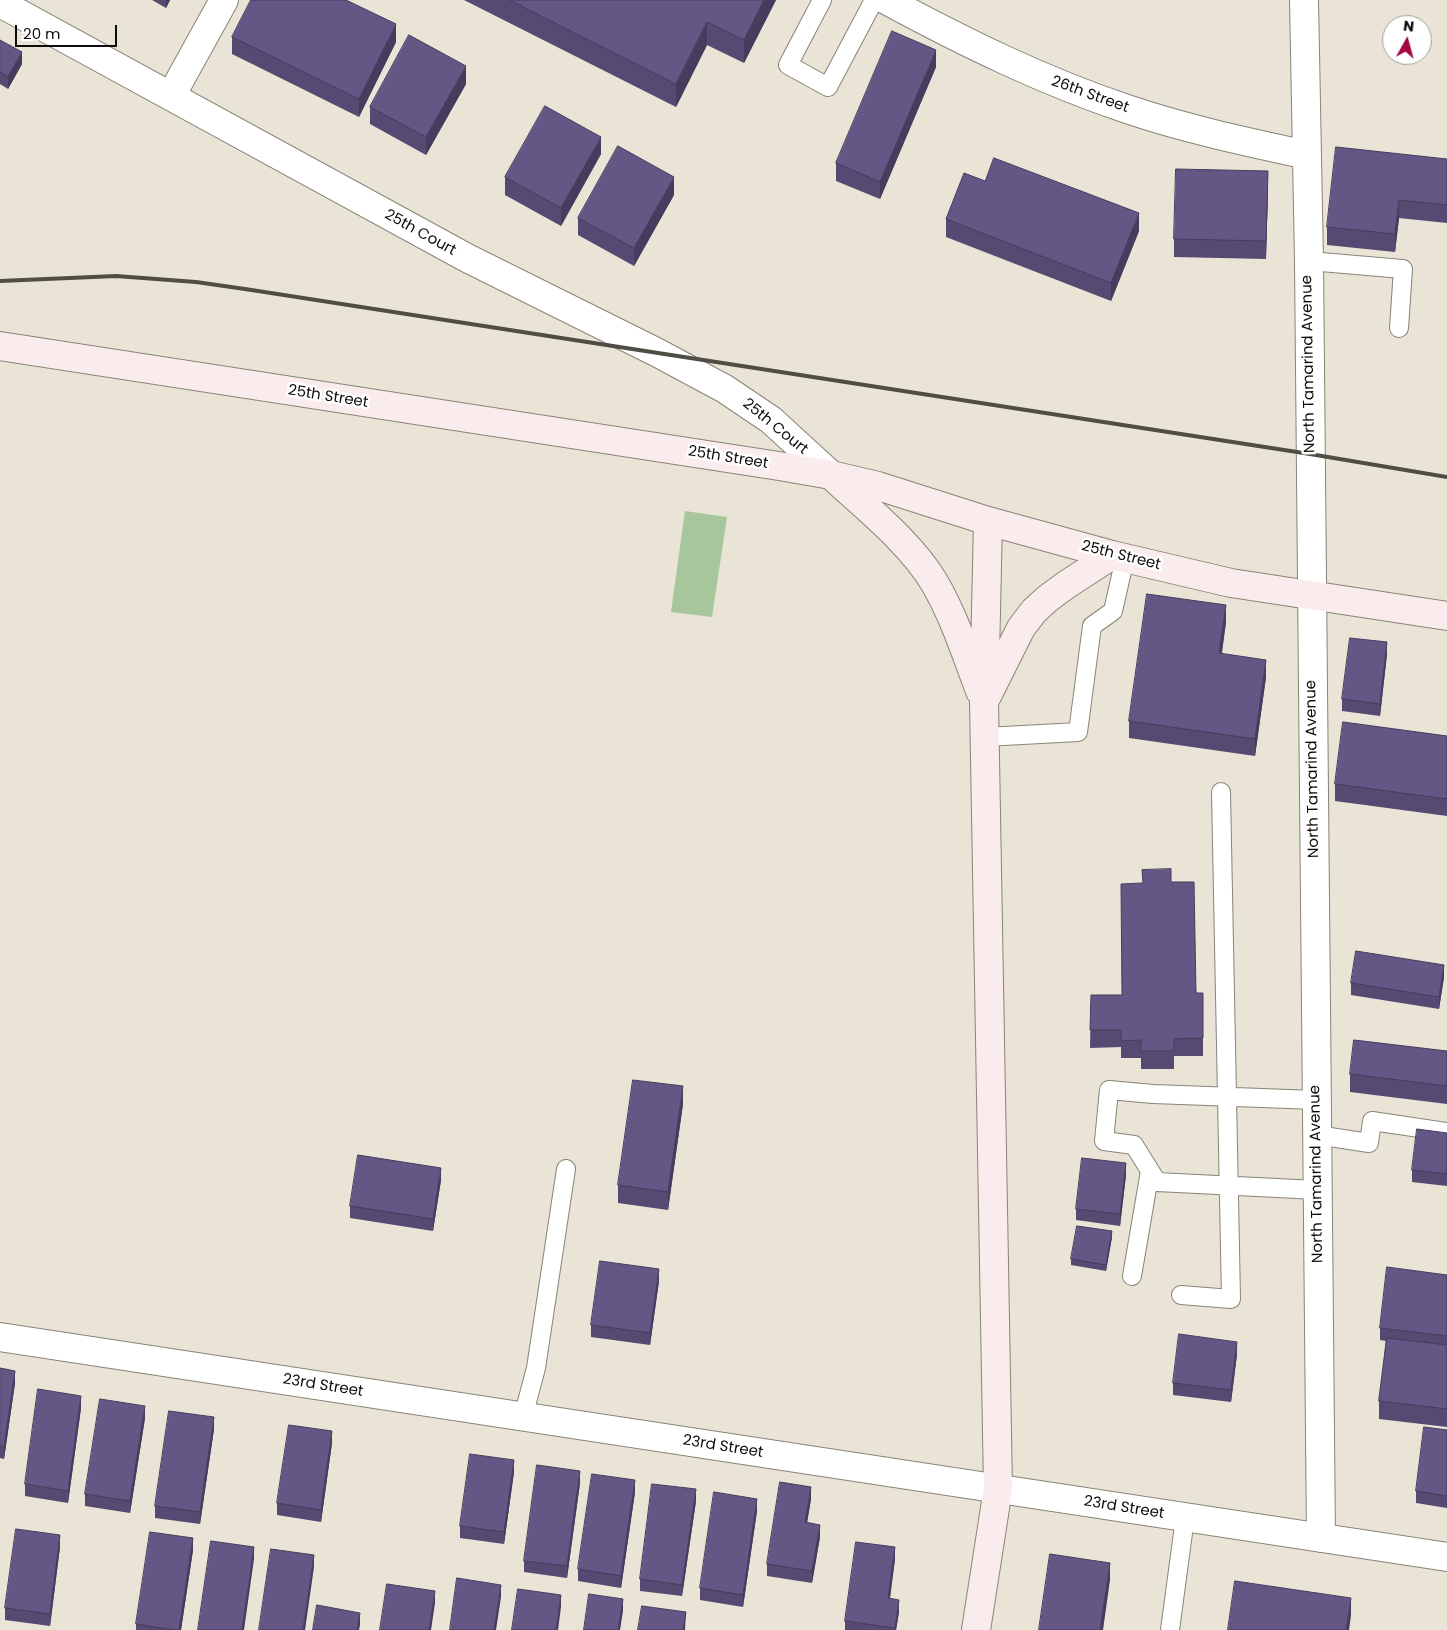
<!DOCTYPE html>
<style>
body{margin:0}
#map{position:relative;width:1447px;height:1630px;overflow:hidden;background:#e9e4d5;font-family:Poppins,sans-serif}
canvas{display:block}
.north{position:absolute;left:1382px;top:15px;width:50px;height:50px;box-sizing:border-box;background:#fff;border:1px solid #9f9e9c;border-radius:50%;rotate:7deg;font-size:14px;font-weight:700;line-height:20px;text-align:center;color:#0e0c08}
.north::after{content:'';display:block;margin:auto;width:18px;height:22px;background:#a20643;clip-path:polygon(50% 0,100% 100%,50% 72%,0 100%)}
.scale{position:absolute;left:15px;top:25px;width:102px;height:22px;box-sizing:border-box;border:2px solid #0e0c08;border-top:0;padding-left:6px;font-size:15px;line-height:18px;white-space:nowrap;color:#0e0c08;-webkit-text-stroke:4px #fff;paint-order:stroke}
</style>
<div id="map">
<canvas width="1447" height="1630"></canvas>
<div class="north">N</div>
<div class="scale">20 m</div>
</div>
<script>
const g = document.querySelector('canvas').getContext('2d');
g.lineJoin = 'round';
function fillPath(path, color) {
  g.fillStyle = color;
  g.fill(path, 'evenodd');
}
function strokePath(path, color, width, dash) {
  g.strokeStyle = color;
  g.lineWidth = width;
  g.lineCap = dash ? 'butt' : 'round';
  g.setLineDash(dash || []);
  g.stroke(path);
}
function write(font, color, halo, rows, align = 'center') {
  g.font = font + ' Poppins,sans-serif';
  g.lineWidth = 5;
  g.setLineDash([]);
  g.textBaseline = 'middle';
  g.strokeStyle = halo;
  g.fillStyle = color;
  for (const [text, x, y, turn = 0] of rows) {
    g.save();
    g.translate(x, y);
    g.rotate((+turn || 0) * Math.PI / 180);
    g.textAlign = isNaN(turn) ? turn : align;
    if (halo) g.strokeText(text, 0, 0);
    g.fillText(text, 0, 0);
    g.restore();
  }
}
fillPath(new Path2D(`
 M685 511 727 517 712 617 671 612Z`), '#a7c69c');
const lane = new Path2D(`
 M822 0 788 65 828 87 874 0
 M1309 261 1403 269 1399 328
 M985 737 1078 732 1092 626 1113 611 1125 558
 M1316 1100 1153 1094 1109 1090 1104 1141 1134 1145 1157 1182 1317 1190
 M1317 1135 1369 1143 1372 1121 1447 1132
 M1132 1276 1150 1171
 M1181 1295 1231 1299 1221 792
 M523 1417 536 1368 566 1169
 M1170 1630 1185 1518`);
const street = new Path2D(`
 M886 0C964 42 1043 81 1127 109 1186 129 1247 142 1307 155
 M1304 0 1309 261 1321 1538
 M0 3 467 258 658 353 725 389 771 420 831 475
 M171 96 224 0
 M0 1337 1447 1557`);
const secondary = new Path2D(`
 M0 346 779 466 831 475 878 486 988 521 1112 555 1231 583 1447 616
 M831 475C865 507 911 543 934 582 954 616 966 654 980 691
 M987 696 1021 628 1034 611 1047 599 1066 585 1112 555
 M976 1630 998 1489 984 701 988 521`);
strokePath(lane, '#888477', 20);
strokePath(street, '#888477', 30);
strokePath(secondary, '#888477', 30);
strokePath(lane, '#fff', 18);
strokePath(street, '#fff', 28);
strokePath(secondary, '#faecec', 28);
strokePath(new Path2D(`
 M0 281 116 276 196 282 245 289 1310 454 1447 477`), '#504d45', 4);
fillPath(new Path2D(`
 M152 0H170L166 8Z
 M464 0H776L744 63 707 45 676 107Z
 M232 37 396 42 359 117 232 54Z
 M0 40 22 64 8 89 0 84Z
 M936 67 880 199 836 181V163Z
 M466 84 426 155 370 124V107Z
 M601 154 561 226 505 195V177Z
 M1447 159V223L1399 218 1395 252 1327 245V227Z
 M985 181 1139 231 1111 301 946 237V219Z
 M1268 188 1266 259 1174 257V239Z
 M674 195 634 266 578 235V218Z
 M1226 622 1222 653 1266 677 1255 756 1129 738V721Z
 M1387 654 1380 716 1342 711V699Z
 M1447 736V816L1335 801V784Z
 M1171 882 1196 993H1203V1056H1174V1069H1141V1058H1121V1047L1090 1048 1091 995H1122L1142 883Z
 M1444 977 1439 1009 1351 995V983Z
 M1447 1051V1104L1350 1092V1074Z
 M683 1104 668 1210 618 1203V1185Z
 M1447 1133V1186L1412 1182V1170Z
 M1126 1175 1120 1226 1076 1220V1209Z
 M441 1180 433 1231 350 1218V1206Z
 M1112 1237 1106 1271 1071 1265V1259Z
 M1447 1275V1427L1379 1419V1401L1386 1341 1380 1340V1328Z
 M659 1281 650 1345 591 1337V1325Z
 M1237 1354 1231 1402 1173 1395V1383Z
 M0 1368 15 1383 4 1459 0 1458Z
 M81 1408 68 1503 25 1496V1484Z
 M145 1418 130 1513 85 1506V1494Z
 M214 1429 200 1524 155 1518V1506Z
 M1447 1430V1508L1416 1503V1491Z
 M332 1443 321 1522 277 1515V1503Z
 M514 1472 504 1544 460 1538V1526Z
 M580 1483 567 1578 524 1572V1561Z
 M635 1492 621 1588 578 1581V1569Z
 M811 1499 807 1523 820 1537 812 1583 767 1576V1564Z
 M696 1501 682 1596 640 1591V1579Z
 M757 1511 743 1607 700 1600V1588Z
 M60 1547 50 1626 5 1620V1608Z
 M193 1550 181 1630H136V1624Z
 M895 1559 890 1599 899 1612 896 1630H845V1621Z`), '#564a72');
fillPath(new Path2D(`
 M166 0H170L166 8Z
 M764 0H776L744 63V40Z
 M707 22V45L676 107V84Z
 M396 24V42L359 117V99Z
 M936 50V67L880 199V182Z
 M22 52V64L8 89V77Z
 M466 66V84L426 155V137Z
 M601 137V154L561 226V208Z
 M1268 171V188L1266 259V241Z
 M674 177V195L634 266V248Z
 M1399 200V218L1395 252V234Z
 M1139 213V231L1111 301V283Z
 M1226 605V622L1219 670V653Z
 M1387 642V654L1380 716V704Z
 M1266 660V677L1255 756V739Z
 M1444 965V977L1439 1009V997Z
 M683 1086V1104L668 1210V1192Z
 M1126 1163V1175L1120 1226V1214Z
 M441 1168V1180L433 1231V1219Z
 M1112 1231V1237L1106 1271V1265Z
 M659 1269V1281L650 1345V1333Z
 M1237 1342V1354L1231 1402V1390Z
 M15 1371V1383L4 1459V1447Z
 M81 1396V1408L68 1503V1491Z
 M145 1406V1418L130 1513V1501Z
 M214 1417V1429L200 1524V1512Z
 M332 1431V1443L321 1522V1510Z
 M514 1460V1472L504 1544V1532Z
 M580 1471V1483L567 1578V1566Z
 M635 1480V1492L621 1588V1576Z
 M811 1487V1499L805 1534V1522Z
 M696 1489V1501L682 1596V1585Z
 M757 1499V1511L743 1607V1595Z
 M820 1525V1537L812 1583V1571Z
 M60 1535V1547L50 1626V1614Z
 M193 1538V1550L181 1630H179Z
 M254 1547V1559L244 1630H242Z
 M895 1547V1559L888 1610V1598Z
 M314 1555V1567L305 1630H303Z
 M1110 1563V1580L1103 1630H1100Z
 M501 1585V1597L496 1630H494Z
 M435 1591V1603L431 1630H429Z
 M561 1595V1607L558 1630H556Z
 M1351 1598V1615L1349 1630H1346Z
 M623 1599V1611L620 1630H618Z
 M899 1600V1612L896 1630H895Z
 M686 1612 685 1630H683Z
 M360 1613V1625L359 1630H357Z`), '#463c5d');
const building = new Path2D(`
 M251 0H346L396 24 359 99 232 37Z
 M510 0H764L744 40 707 22 676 84Z
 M892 31 936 50 880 182 836 163Z
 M409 35 466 66 426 137 370 107Z
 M0 40 22 52 8 77 0 72Z
 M545 106 601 137 561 208 505 177Z
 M618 146 674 177 634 248 578 218Z
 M1336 147 1447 159V205L1399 200 1395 234 1327 227Z
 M994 158 1139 213 1111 283 946 219 964 173 985 181Z
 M1176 169 1268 171 1266 241 1174 239Z
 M1147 594 1226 605 1219 653 1266 660 1255 739 1129 721Z
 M1350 638 1387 642 1380 704 1342 699Z
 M1343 722 1447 736V799L1335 784Z
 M1171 869V882H1194L1196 993H1203V1038L1174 1039V1051H1141V1040L1121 1041V1030H1090L1091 995H1122L1121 884 1143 883 1142 870Z
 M1356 951 1444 965 1439 997 1351 983Z
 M1354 1040 1447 1051V1086L1350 1074Z
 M633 1080 683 1086 668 1192 618 1185Z
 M1417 1129 1447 1133V1174L1412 1170Z
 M358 1155 441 1168 433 1219 350 1206Z
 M1082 1158 1126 1163 1120 1214 1076 1209Z
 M1077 1226 1112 1231 1106 1265 1071 1259Z
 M600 1261 659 1269 650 1333 591 1325Z
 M1387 1267 1447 1275V1336L1380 1328Z
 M1179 1334 1237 1342 1231 1390 1173 1383Z
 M1387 1338 1447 1345V1409L1379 1401Z
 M0 1368 15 1371 4 1447 0 1446Z
 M38 1389 81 1396 68 1491 25 1484Z
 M100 1399 145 1406 130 1501 85 1494Z
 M169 1411 214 1417 200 1512 155 1506Z
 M289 1425 332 1431 321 1510 277 1503Z
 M1424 1427 1447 1430V1496L1416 1491Z
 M470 1454 514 1460 504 1532 460 1526Z
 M537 1465 580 1471 567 1566 524 1561Z
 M592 1474 635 1480 621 1576 578 1569Z
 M780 1482 811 1487 805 1522 820 1525 812 1571 767 1564Z
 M652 1484 696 1489 682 1585 640 1579Z
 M714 1492 757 1499 743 1595 700 1588Z
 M16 1529 60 1535 50 1614 5 1608Z
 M150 1532 193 1538 179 1630H174L136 1624Z
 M211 1541 254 1547 242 1630H198Z
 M856 1542 895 1547 888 1598 899 1600 895 1628 845 1621Z
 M271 1549 314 1555 303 1630H259Z
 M1050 1554 1110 1563 1100 1630H1039Z
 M457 1578 501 1585 494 1630H450Z
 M1235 1581 1351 1598 1346 1630H1228Z
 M387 1584 435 1591 429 1630H380Z
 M518 1589 561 1595 556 1630H512Z
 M589 1594 623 1599 618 1630H584Z
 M317 1605 360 1613 357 1630H313Z
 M642 1606 686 1612 683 1630H638Z`);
fillPath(building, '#645685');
strokePath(building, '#463c5d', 1);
write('15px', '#0e0c08', '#fff', [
 ["26th Street",1090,95,20],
 ["25th Court",420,233,29],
 ["North Tamarind Avenue",1309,364,-91],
 ["25th Street",328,397,9],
 ["25th Court",775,427,39],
 ["25th Street",728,458,9],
 ["25th Street",1121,556,14],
 ["North Tamarind Avenue",1313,769,-91],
 ["North Tamarind Avenue",1317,1174,-91],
 ["23rd Street",323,1386,9],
 ["23rd Street",723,1447,9],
 ["23rd Street",1124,1508,9]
]);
</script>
